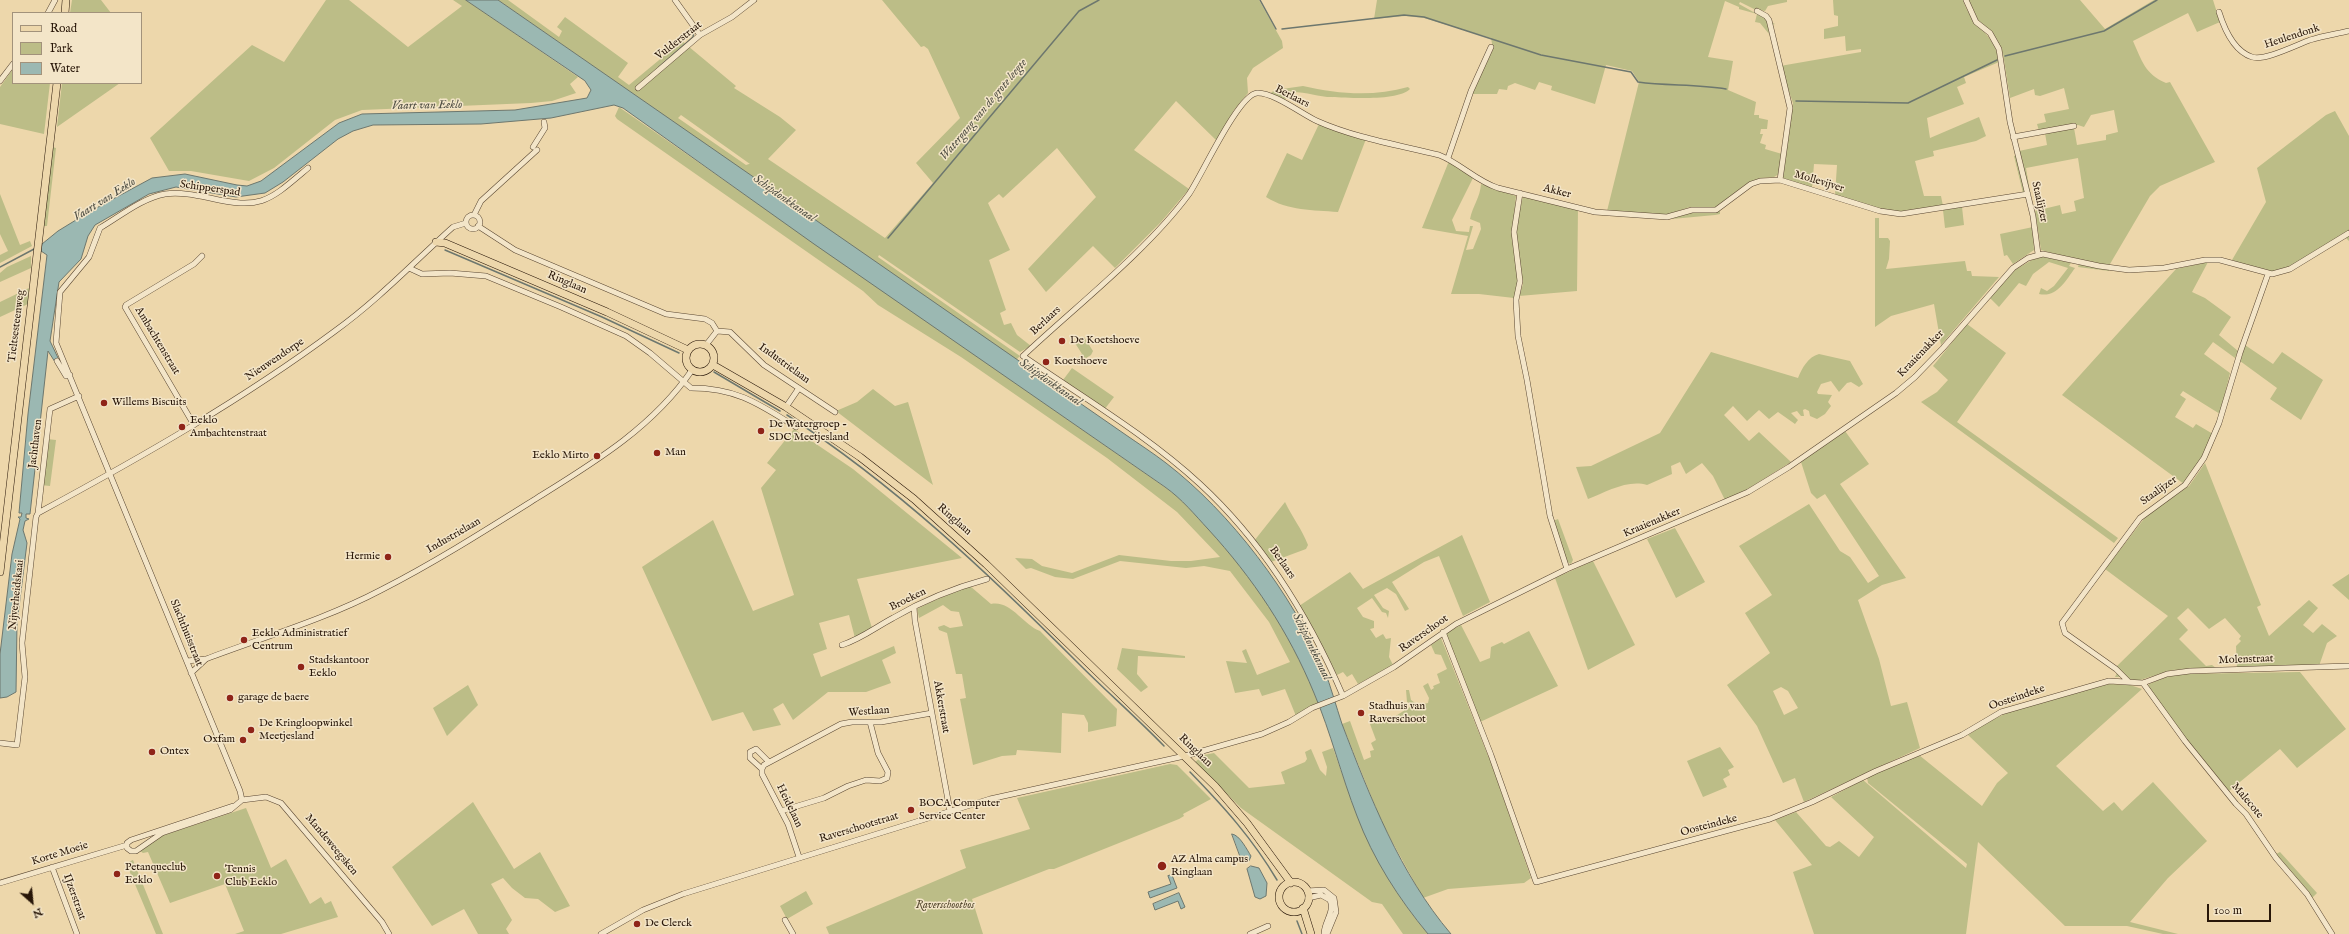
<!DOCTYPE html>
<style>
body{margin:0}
#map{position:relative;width:2349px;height:934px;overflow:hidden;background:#edd7ab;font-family:"IM FELL English",serif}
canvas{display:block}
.legend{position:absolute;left:12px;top:12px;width:130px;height:72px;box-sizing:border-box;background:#f3e5c8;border:1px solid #a2927b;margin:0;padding:5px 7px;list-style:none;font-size:12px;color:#281608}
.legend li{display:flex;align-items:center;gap:8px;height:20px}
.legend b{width:20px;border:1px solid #a2927b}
.north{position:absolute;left:12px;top:882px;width:40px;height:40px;-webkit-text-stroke:3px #f3e5c8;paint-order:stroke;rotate:153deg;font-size:11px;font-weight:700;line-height:16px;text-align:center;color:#281608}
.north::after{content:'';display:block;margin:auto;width:14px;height:18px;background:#281608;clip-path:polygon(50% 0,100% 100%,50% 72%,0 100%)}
.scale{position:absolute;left:2207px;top:904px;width:64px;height:18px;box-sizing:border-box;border:2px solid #281608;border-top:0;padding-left:5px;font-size:12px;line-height:14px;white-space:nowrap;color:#281608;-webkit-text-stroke:3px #f3e5c8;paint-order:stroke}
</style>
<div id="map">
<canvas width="2349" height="934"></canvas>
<ul class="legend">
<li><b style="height:5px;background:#edd7ab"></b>Road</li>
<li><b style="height:11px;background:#bcbd87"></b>Park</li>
<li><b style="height:11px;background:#9bb8b2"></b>Water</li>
</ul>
<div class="north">N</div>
<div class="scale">100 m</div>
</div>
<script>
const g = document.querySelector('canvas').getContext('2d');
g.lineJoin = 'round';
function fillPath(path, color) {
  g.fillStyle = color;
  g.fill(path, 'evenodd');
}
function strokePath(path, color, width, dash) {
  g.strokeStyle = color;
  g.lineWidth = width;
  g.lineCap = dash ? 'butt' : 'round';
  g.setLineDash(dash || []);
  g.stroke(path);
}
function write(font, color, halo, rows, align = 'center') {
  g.font = font + ' "IM FELL English",serif';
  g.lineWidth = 3;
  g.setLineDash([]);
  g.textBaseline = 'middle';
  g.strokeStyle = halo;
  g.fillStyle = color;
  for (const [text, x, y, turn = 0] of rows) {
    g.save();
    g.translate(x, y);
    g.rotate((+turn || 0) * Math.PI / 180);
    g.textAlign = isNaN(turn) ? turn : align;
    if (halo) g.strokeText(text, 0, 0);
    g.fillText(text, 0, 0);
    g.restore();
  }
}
fillPath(new Path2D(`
 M72 0H101L111 13H70Z
 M326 0H349L408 47 462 6 453 0H466L578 77 570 84 576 93 552 101 531 103 362 110 335 120 274 168 249 181 191 171H169L150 138 252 45 284 62Z
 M498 0H508L559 37 562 31 557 27 565 17 628 63 618 77 629 85 682 41 736 86 734 88 780 117 796 130 768 159 885 238 933 183 916 163 960 118 928 49 924 46 921 47 882 0H1259L1282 41 1283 48 1253 68 1247 78 1248 93 1234 110 1217 141 1176 101 1134 150 1189 189 1161 222 1115 268 1093 246 1046 292 1028 269 1096 197 1057 148 1003 198 999 194 988 203 1010 250 989 260 1006 310 1000 313 1004 325 1011 323 1017 335 1031 346 1020 352 879 255 878 257 1020 356 1016 360ZM681 115 750 164H749L746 165 678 118Z
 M1377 0H1787V2L1768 6 1765 11 1754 9 1740 2 1739 4 1775 24 1768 26 1769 34 1760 23 1755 22 1757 14 1739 9V7L1725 1 1708 57 1733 61 1728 90 1756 102 1754 115H1759V118L1768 120 1767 129H1761L1760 134H1763L1760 143 1766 145 1765 149 1782 154 1779 174 1774 177 1761 178 1746 184 1717 207 1710 209 1690 207 1666 215 1607 211 1639 82 1632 71 1606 65 1595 104 1551 90 1552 86 1539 82 1535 90 1515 83 1508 86 1507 90 1499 89 1497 94H1472L1493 49 1491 38 1424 18 1405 16 1374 19Z
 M1833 0H1963C1971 27 1996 33 1999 62L1964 77 1966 83 1957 87 1964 104 1927 118 1930 138 1979 117 1986 136 1976 141 1933 151 1934 156 1915 161 1924 196H1941L1943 206 1901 212 1879 209 1835 195 1837 165 1814 164 1812 188 1783 178 1793 103 1780 66 1861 52V49L1846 51 1845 36 1824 39V29L1838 26V16L1834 15Z
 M1968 0H2080L2105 29 2154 0H2213L2220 22 2197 32 2188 13 2133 41C2142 61 2145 74 2166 83L2170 82 2215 162 2160 186 2150 196 2110 264 2109 271 2078 267 2080 261 2041 250 2035 211 2060 205 2062 214 2076 211 2074 201 2084 198 2078 158 2026 168 2030 192 2023 193 2014 156 2020 154 2019 151 2047 145 2045 133 2074 128 2077 145 2106 140V135L2118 132 2114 110 2091 115 2084 127 2078 125 2039 131 2037 124 2046 122 2044 114 2069 109 2064 88 2040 96 2035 95 2034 89 2010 98 2003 54 1997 40 1991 31 1978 20Z
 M13 69V83H50L44 134 0 124V87Z
 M62 83H120L57 127Z
 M1303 86C1337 94 1374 97 1408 87L1410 89C1399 101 1349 98 1332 97 1318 97 1304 91 1289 92L1284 102 1269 94 1275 90Z
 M619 107 1176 495C1236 554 1291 622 1318 703L1296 716 1285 689 1262 696 1259 689 1235 693 1226 661 1247 663 1242 651 1246 649 1257 675 1290 662 1269 622 1230 571 1204 566 1186 568 1120 561 1073 579 1055 577 1031 568 1026 569 1015 558 1032 559 1042 566 1072 573 1119 555 1171 561H1191L1220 557 1177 512 1107 458 961 357 878 305 863 291 617 119 615 116Z
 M2335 111 2349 136V241L2342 234C2326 245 2293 270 2274 271 2260 272 2245 265 2232 260L2266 202 2257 168 2326 115Z
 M1319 124 1366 139 1338 212C1313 210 1288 211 1266 197L1287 153 1302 160Z
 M52 147 56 148 47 226H43Z
 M1449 161 1473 178 1452 220 1456 231 1469 232 1470 226H1473L1466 250 1473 249 1481 229 1480 223 1470 219C1473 205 1480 198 1481 184L1516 196 1512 236 1518 280 1514 298 1479 294H1451L1468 236 1422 228Z
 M0 194 20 245 30 241 32 246 0 263V255L8 251 0 234Z
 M1523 196 1578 209 1577 291 1519 296 1523 284 1515 232Z
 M1962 207 1964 225 1945 228 1943 210Z
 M1720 210V214L1715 215 1672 219 1693 212Z
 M1875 218H1879V238H1888L1890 241 1889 259 1886 269 1965 261 1967 271H1971L1972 276 1999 277 1941 345 1934 304 1891 316 1875 327Z
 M2033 227 2034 250 2013 264 2007 255 2004 256 2000 234Z
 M31 256V268L0 282V273L7 267Z
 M2037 257H2045L2071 263 2069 266 2075 268C2065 282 2056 298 2039 294L2041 288 2047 291 2054 286 2068 268 2049 262 2033 274 2026 286 2019 283 1999 307 1989 297 2015 270Z
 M2208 262 2192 292 2205 298 2231 317 2219 335 2238 351 2235 358 2213 342 2204 354 2230 373 2220 414 2183 391 2180 395 2186 399 2175 417 2193 428 2196 424 2213 434 2202 459 2184 484 2062 395 2176 269Z
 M29 288 28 304 0 317V302Z
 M1967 324 2006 353 1957 422 2118 538 2114 543 1921 402 1937 392 1948 380 1933 366Z
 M1084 337 1093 351 1091 355 1075 365 1073 362 1082 354 1075 343Z
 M2245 345 2273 364 2282 352 2323 380 2301 420 2270 399 2277 388 2240 361Z
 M1711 352 1798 378C1802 368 1808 357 1819 354L1850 361 1863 384 1859 387 1851 382 1847 383 1839 392 1831 381 1821 384 1817 392 1818 394 1832 395 1828 402 1831 406 1825 414 1817 419 1810 416 1809 411 1805 409 1803 410 1804 416H1801L1797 411 1791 413 1798 420 1795 424 1778 412 1769 419 1759 410 1747 421 1733 406 1724 415 1749 441 1759 432 1791 462 1746 490 1725 500 1713 476 1702 463 1686 474 1680 462 1671 466 1672 474 1647 485C1628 479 1606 492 1588 499L1576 467 1591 466 1660 433Z
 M1072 368 1114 397 1104 410 1063 380Z
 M873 389 895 406 908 402 933 485 836 411 857 402Z
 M794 429 853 469 962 558 857 579 872 628 855 638 849 615 819 623 827 649 813 654 821 677 894 646 896 653 882 660 891 683 866 692H828L793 720 783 703 773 709 781 725 753 731 743 712 712 721 642 567 713 520 753 611 794 595 761 488 776 470 767 463Z
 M1845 431 1869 464 1840 484 1906 578 1882 585 1858 600 1879 659 1891 706 1907 702 1920 748 1804 802 1795 778 1783 783 1757 726 1727 685 1770 653 1745 613 1772 595 1739 546 1809 504 1840 551 1850 557 1868 583 1879 576 1825 494 1817 499 1811 493 1801 462ZM1781 687 1788 691 1798 708 1784 715 1773 691Z
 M47 439 56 440 50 486 41 485Z
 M2205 463 2261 605 2257 607 2269 636 2309 600 2318 608 2303 625 2313 633 2322 624 2337 636 2327 643 2319 666 2237 668 2236 646 2241 641 2239 639 2241 636 2225 618 2209 629 2188 608 2177 618 2188 630 2179 639 2206 666 2212 665 2216 668 2172 670 2137 681 2129 679 2123 674 2120 677H2115L2119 669 2116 667 2168 616 2105 569 2147 515 2189 486Z
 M1285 502C1292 517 1302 529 1308 545L1306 549 1271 562 1254 541Z
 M1558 519 1573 560 1571 564 1567 562 1553 521Z
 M1675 528 1705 582 1676 598 1647 539Z
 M1462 535 1490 602 1463 616 1439 556 1424 562 1392 582 1409 609 1405 611 1396 594 1387 588 1374 595 1383 608 1389 611 1388 618 1386 613 1382 612 1372 598 1357 608 1363 617 1374 621V628L1370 629 1376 638 1383 634 1386 639 1391 638 1389 657 1393 665 1358 684 1352 674 1347 677 1343 672 1337 675 1299 606 1350 572 1363 589Z
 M1593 561 1635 645 1588 670 1555 578Z
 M2349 574V600L2332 585Z
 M970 586 991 604C1011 600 1023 625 1040 631L1117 709 1116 726 1088 732V723L1084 715 1062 713 1061 753 1017 750 1016 755 1002 756 973 765 960 699 966 698 962 674H956L947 633 939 630 938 627 944 625 950 628 963 626 959 612 951 611 943 605 919 618 917 609 933 601Z
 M1461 625 1480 662 1490 658 1491 647 1502 642 1504 644 1529 631 1558 686 1480 722 1446 633Z
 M1441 638 1493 768 1531 878 1524 883 1448 889 1423 898 1382 823 1342 724 1350 721 1364 760 1371 757 1370 751 1374 750 1371 743 1376 740 1370 724 1394 717 1413 705 1407 702 1406 690H1409L1411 700 1418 705 1428 703 1429 698 1423 686 1428 683 1431 690 1434 688 1433 686 1440 683 1437 674 1447 669 1441 655 1435 654 1431 645Z
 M1122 648 1185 656V658L1138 656 1137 674 1148 687 1141 692 1117 669Z
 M2300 672 2346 729 2297 768 2280 749 2229 791 2187 741 2148 687 2149 684 2166 677 2183 674Z
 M2109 684 2130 685 2142 689 2056 766 2103 811 2114 802 2122 811 2153 782 2207 841 2168 878 2130 922 2178 934H2163L2127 926H2065L1978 842 1966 934H1814L1793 872 1812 865 1775 820 1796 812 1826 846 1830 847 1839 841 1859 857 1874 837 1831 797 1863 780 1966 868 1967 864 1868 783 1867 777 1919 755 1982 806 1997 783 2008 773 1968 735 1988 722 2011 711Z
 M468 685 478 705 447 736 433 708Z
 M1720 747 1734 767 1728 770 1730 775 1723 779 1727 787 1703 797 1687 761Z
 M1333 748C1358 820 1378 874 1428 934H1403L1382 904 1372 902 1241 808 1195 762 1204 755 1214 753 1249 788 1285 784 1281 772 1305 762 1307 759 1305 752 1311 749 1320 770 1326 776 1327 767 1322 752Z
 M1170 764 1177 765 1211 799 1183 814 1184 816 1179 819 1054 869H1049L972 899 983 934H829L826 927 966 868 960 850 1030 829 1017 798Z
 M473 802 514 869 540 852 570 906 555 912 538 899 525 898 512 888 503 878 491 884 512 920 506 929 509 934H478L464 909 432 926 392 867Z
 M246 808 271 868 286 859 310 904 321 897 325 904 331 901 338 917 281 934H235L244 931 225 884 170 903 148 852 143 853 140 851 158 837Z
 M2280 852 2317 893 2312 898 2276 854Z
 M133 860 163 934H156L126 863Z
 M806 891 813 904 787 919 780 906Z`), '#bcbd87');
const water = new Path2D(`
 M466 0H498L1126 435C1139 444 1153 453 1166 463 1231 513 1292 594 1324 669 1331 687 1336 706 1342 724 1370 797 1400 874 1451 934H1428C1399 899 1373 859 1357 816 1341 775 1331 733 1314 693 1289 632 1253 578 1208 529 1195 515 1182 499 1165 487L814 244 623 108 614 105 551 118 481 124 373 125 353 131 338 139 283 182 265 193 236 197 176 187 149 194 95 225 88 236 81 259 59 282 50 341 59 360 55 362 48 351 30 514H26V518L29 519 25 521 23 530 27 543 17 623 16 692 7 697 0 698V654L12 554 20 519 18 517H21L22 513H19L28 414 47 255 41 251 42 244 58 231 89 212 152 178 185 174 237 185 247 186 261 181 339 123 362 114 515 110 587 98 591 90 585 81Z
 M1232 834C1240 835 1247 850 1251 856L1249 861H1242Z
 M1251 866 1259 868 1267 883 1266 896 1260 899 1255 897 1247 869Z
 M1172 875 1177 888 1150 898 1148 892 1171 884 1168 876Z
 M1179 893 1185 907 1181 909 1178 901 1155 910 1153 904Z`);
fillPath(water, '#9bb8b2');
strokePath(water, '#6d776e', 1);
strokePath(new Path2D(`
 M1260 0 1276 29
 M1282 29 1404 15 1424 17 1541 55 1631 72 1638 82C1667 86 1697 84 1726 89
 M2005 56 2104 31 2157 0
 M659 67 693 37 694 31
 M1796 101 1908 103 1997 60
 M888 238 1079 11 1099 0
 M445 250 602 317 679 353
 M0 267 36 248
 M714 372 780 411
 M787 415C895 485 988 573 1079 664 1107 692 1137 718 1164 746
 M1190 772C1224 807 1252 838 1277 880
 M1297 921 1302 934`), '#6d776e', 1.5);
const minor = new Path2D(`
 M675 0 700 35
 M1966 0 1976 22 1990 33 1999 49 2010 122 2033 216 2038 254
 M1757 11 1766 16 1769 20 1790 108 1780 180
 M2219 12C2224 28 2233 51 2252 57 2265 61 2296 45 2310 40 2323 36 2336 34 2349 31
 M48 13 55 0
 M0 81 13 64
 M638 88 700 35 732 17 754 0
 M2013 137 2074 126
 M533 147 545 128 544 122
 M1448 158 1471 91 1491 47
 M1520 193 1514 232 1520 281 1516 300 1518 336 1527 380 1550 516 1567 569
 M474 215 481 201 537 150
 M466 222a7 7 0 1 1 14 0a7 7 0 1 1-14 0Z
 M478 226 515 250 666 314 705 319 712 323 717 331
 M409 268 422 274 450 273 486 276 561 307 626 336 650 353 691 388C737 388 759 404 796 427
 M706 345 717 331 730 332 764 365 835 412
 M57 361 66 376 70 375
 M786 407 799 388
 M194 425 125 307 126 305 194 264 202 256
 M38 513 50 409 79 396
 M914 607 915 621 950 811
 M1443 632 1491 755 1536 882 1770 819 1812 802 1876 771 1962 735 2001 712 2109 681 2143 683 2167 674 2190 671 2349 666
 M842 645C861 639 876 627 893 618 922 601 954 588 987 579
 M187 661 206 659
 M191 673 206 659C264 637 326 619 381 590 434 563 486 530 537 498 595 462 653 427 692 370
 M2128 681 2116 669 2065 633 2062 623 2140 518 2185 485 2204 458 2219 423 2240 353 2268 274
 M2143 683 2185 741 2236 804 2246 814 2276 858 2307 894 2332 934
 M1343 696C1309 617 1264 543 1200 484 1147 435 1082 397 1023 356 1076 306 1146 252 1189 194 1202 175 1238 95 1257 93 1273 92 1302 114 1317 121 1355 138 1399 145 1439 155 1460 163 1476 181 1498 188L1595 212 1667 217 1692 210H1716L1751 184 1760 181 1780 180 1880 211 1901 214 2028 194
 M0 743 17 745 25 677 22 643 36 517 38 513C140 458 242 400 335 331 378 300 414 262 453 227L466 223
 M1185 756 1262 734 1289 722 1312 708 1343 696 1394 667 1456 624 1567 569 1748 492 1789 467 1896 393 1915 377 1943 348 2013 268 2028 258 2043 254 2099 266 2129 270 2164 268 2205 260H2220L2272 274 2290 269 2349 233
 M762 769 750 758V752L756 749 769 762
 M242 800 240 791 56 343 60 292 89 257 100 228C119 217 142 198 165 194 180 192 195 195 210 198 262 210 269 201 308 168
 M242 800 266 797 281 803 382 922 389 934
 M233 806 131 840 127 843V848L131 851H136L162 833 230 810 242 800
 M781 811 824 798 848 786 866 780 880 781 887 778 888 772 878 753 870 722
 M799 857 788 824 762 774V769L764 765 841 724 852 722H881L932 713
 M52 867 77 934
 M0 883 127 845
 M1307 891 1324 890 1334 898 1336 912 1327 934
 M1308 898 1321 895 1330 900C1335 912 1324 922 1324 934
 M785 920 793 934
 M601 934 643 910 683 894 990 799 1180 757
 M1250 934 1268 926`);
const major = new Path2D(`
 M65 13 66 0
 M436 242 445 243 607 312 688 350
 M686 358a14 14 0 1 1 28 0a14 14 0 1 1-28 0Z
 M713 365 786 407 860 457 914 499 986 564 1215 786 1247 823 1291 883
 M0 572 57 83
 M1279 897a15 15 0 1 1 30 0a15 15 0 1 1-30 0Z
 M1303 908 1311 934`);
strokePath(minor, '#594631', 6);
strokePath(major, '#281608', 8);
strokePath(minor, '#f3e5c8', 5);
strokePath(major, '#edd7ab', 7);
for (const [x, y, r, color] of [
 [1062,341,4,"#8f2418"],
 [1046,362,4,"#8f2418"],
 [104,403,4,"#8f2418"],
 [182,427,4,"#8f2418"],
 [761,431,4,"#8f2418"],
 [657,453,4,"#8f2418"],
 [597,456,4,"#8f2418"],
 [388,557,4,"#8f2418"],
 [244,640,4,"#8f2418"],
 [301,667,4,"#8f2418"],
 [230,698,4,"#8f2418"],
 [1361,713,4,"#8f2418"],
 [251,730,4,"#8f2418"],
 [243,740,4,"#8f2418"],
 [152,752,4,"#8f2418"],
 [911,810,4,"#8f2418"],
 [1162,866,5,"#8f2418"],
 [117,874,4,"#8f2418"],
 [217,876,4,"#8f2418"],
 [637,924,4,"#8f2418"]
]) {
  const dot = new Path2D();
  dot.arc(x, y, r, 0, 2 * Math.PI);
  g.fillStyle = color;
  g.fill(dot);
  strokePath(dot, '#f3e5c8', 1.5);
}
write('11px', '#281608', '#f3e5c8', [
 ["Heulendonk",2292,37,-18],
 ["Vulderstraat",679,41,-38],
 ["Berlaars",1292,97,27],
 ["Mollevijver",1819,182,17],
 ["Schipperspad",210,189,8],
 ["Akker",1557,192,14],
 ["Staalijzer",2039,202,77],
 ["Ringlaan",567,283,23],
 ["Berlaars",1046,321,-43],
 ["Tieltsesteenweg",17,326,-83],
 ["Ambachtenstraat",157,341,59],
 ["Kraaienakker",1921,354,-46],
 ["Nieuwendorpe",275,360,-34],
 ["Industrielaan",784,364,36],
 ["Jachthaven",36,444,-83],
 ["Staalijzer",2159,491,-36],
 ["Ringlaan",954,520,41],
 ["Kraaienakker",1652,523,-23],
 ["Industrielaan",454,536,-30],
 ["Berlaars",1282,563,55],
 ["Nijverheidskaai",17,595,-84],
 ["Broeken",908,600,-26],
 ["Slachthuisstraat",186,633,68],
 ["Raverschoot",1424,634,-35],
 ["Molenstraat",2246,660,-2],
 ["Oosteindeke",2017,698,-19],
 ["Akkerstraat",941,707,80],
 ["Westlaan",869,712,-4],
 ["Ringlaan",1195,751,44],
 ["Malecote",2247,801,50],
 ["Heidelaan",789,806,64],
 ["Oosteindeke",1709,826,-15],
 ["Raverschootstraat",859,828,-17],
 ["Mandeweegsken",331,845,50],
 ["Korte Moeie",60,854,-17],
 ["IJzerstraat",74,897,70]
]);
write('11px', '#281608', '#f3e5c8', [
 ["De Koetshoeve",1070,341],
 ["Koetshoeve",1054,362],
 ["Willems Biscuits",112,403],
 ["Eeklo",190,421],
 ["Ambachtenstraat",190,434],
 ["De Watergroep -",769,425],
 ["SDC Meetjesland",769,438],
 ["Man",665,453],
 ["Eeklo Mirto",589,456,"right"],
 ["Hermie",380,557,"right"],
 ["Eeklo Administratief",252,634],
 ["Centrum",252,647],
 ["Stadskantoor",309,661],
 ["Eeklo",309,674],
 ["garage de baere",238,698],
 ["Stadhuis van",1369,707],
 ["Raverschoot",1369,720],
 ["De Kringloopwinkel",259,724],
 ["Meetjesland",259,737],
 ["Oxfam",235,740,"right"],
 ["Ontex",160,752],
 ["BOCA Computer",919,804],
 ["Service Center",919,817],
 ["AZ Alma campus",1171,860],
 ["Ringlaan",1171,873],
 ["Petanqueclub",125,868],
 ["Eeklo",125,881],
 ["Tennis",225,870],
 ["Club Eeklo",225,883],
 ["De Clerck",645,924]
], 'left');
write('italic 11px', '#54482e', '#f3e5c8', [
 ["Raverschootbos",945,906]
]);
write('italic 12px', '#504f44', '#f3e5c8', [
 ["Vaart van Eeklo",427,106,-1],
 ["Watergang van de grote leegte",984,110,-50],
 ["Schipdonkkanaal",784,199,35],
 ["Vaart van Eeklo",105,200,-32],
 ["Schipdonkkanaal",1050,383,35],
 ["Schipdonkkanaal",1311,647,64]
]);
</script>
